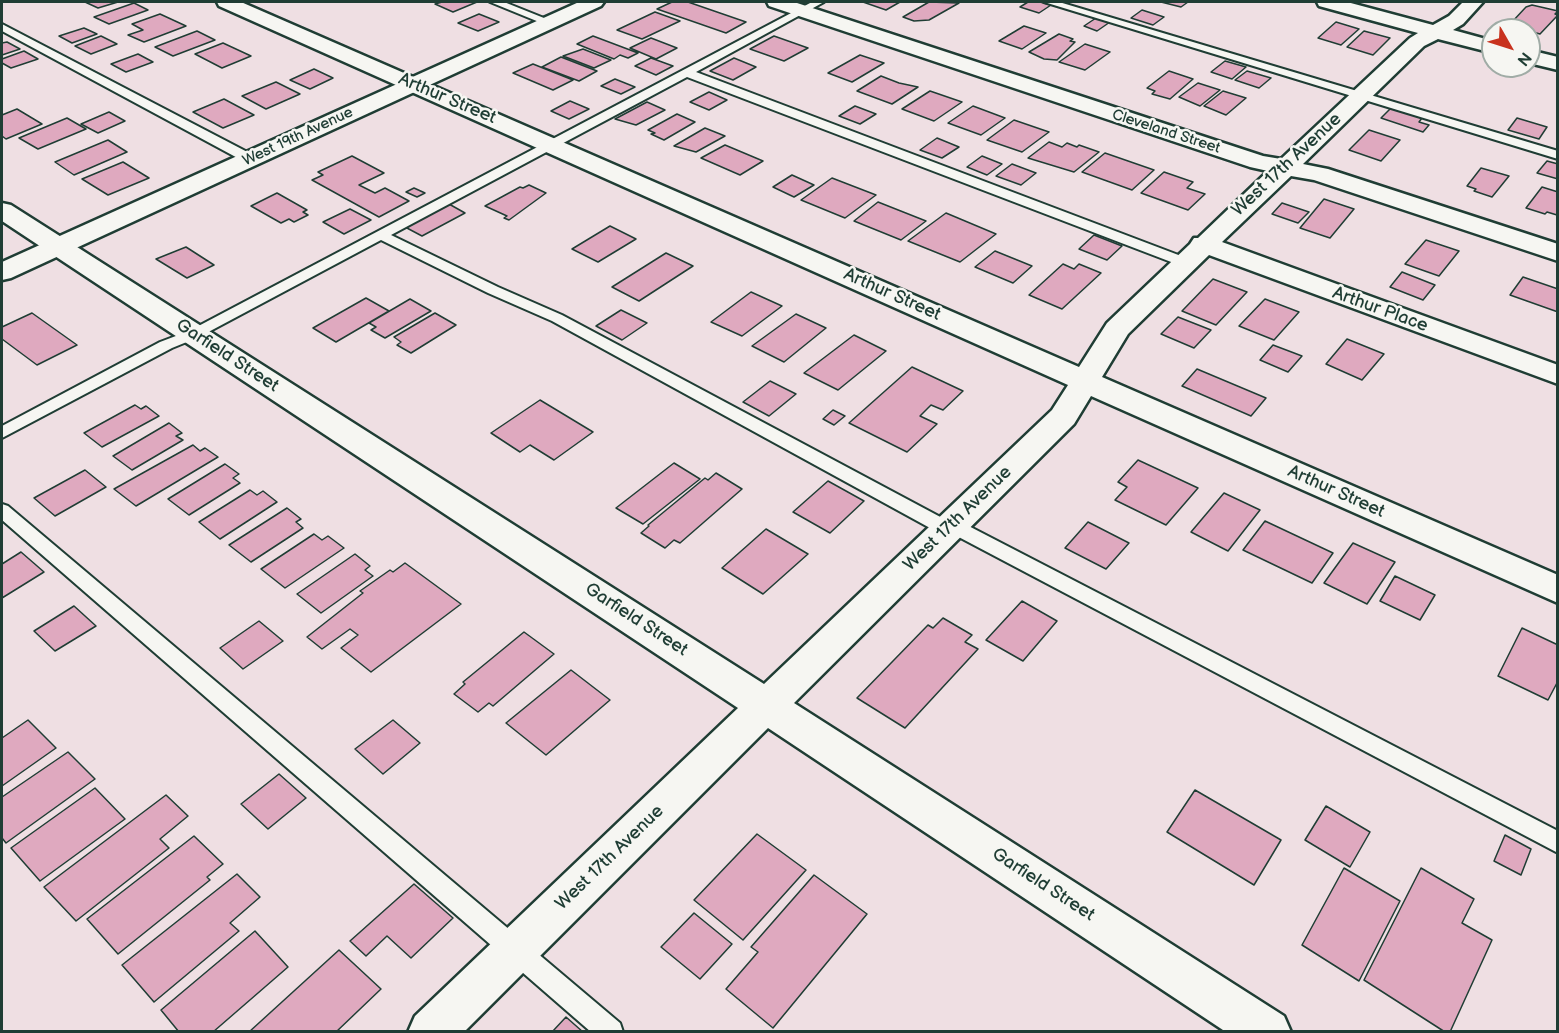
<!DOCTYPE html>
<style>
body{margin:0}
#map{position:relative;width:1559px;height:1033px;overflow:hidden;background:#efdfe3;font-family:"Balsamiq Sans",sans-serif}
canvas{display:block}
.frame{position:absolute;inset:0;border:3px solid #1f3d34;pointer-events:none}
.north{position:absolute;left:1481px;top:18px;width:60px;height:60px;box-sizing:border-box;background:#f6f6f2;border:2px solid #a0aca6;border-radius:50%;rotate:129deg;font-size:16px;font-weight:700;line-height:24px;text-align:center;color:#1f3d34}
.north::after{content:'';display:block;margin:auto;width:21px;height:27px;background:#c8321e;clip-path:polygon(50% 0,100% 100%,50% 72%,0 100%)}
</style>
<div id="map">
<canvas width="1559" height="1033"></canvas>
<div class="frame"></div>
<div class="north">N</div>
</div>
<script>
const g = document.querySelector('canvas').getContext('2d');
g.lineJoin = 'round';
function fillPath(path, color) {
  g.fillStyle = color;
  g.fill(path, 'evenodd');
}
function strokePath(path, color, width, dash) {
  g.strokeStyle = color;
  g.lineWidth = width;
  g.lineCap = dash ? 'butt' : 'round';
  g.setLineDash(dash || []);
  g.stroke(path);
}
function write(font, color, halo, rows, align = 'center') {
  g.font = font + ' "Balsamiq Sans",sans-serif';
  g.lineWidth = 5;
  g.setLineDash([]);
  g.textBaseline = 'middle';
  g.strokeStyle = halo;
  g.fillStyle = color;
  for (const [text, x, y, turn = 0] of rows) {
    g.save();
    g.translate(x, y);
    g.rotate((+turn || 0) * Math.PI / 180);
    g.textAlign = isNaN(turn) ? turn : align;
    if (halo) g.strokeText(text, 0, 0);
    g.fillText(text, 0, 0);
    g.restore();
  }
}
const building = new Path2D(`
 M85 2H118L98 8Z
 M442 2H477L453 12 435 4Z
 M672 2H688L746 22 726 33 657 9Z
 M863 2H900L886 10Z
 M929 2 959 3 929 20 914 21 903 17Z
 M1028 2H1040L1051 5 1039 13 1020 7Z
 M1161 2H1188L1181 7Z
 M134 3 148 10 109 24 94 17Z
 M1532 5 1558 11 1555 14 1558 15 1540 34 1515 27 1518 24 1512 22 1526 7Z
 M1142 10 1164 17 1153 25 1131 18Z
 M655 12 680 21 642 39 617 30Z
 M160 14 186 26 144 42 128 35 143 30 132 24Z
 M479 14 499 22 478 31 458 23Z
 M1096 18 1110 22 1097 31 1084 26Z
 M1336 22 1359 29 1341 45 1318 38Z
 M1024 26 1046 33 1022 49 999 41Z
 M84 28 97 34 72 43 59 36Z
 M197 31 215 40 173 56 155 47Z
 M1364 31 1390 38 1373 55 1347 47Z
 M1059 34 1073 39 1070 41 1075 42 1057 60 1044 59 1029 52Z
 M101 36 117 44 91 54 75 46Z
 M593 36 638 53 628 58 620 55 614 59 577 44Z
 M774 36 808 48 784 61 750 49Z
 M651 38 677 48 656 59 630 48Z
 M7 42 20 49 2 55V43Z
 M223 43 251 56 222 68 195 54Z
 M1085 44 1110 52 1085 70 1059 62Z
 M583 49 611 60 594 68 563 56Z
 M24 51 38 59 11 68 2 63V59Z
 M138 54 153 62 126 72 111 64Z
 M860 55 884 63 852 82 828 73Z
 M561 57 597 71 579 81 542 67Z
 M651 58 673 66 656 75 635 66Z
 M734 58 756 67 733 80 710 71Z
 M1225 61 1246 67 1232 79 1211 72Z
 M533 64 573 80 553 90 513 73Z
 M314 69 333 78 310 89 290 80Z
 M1169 71 1193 79 1170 99 1152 94 1155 91 1147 88Z
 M1247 71 1271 78 1259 88 1235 80Z
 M881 76 899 83 918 87 892 104 857 91Z
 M615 79 635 87 621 94 601 86Z
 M276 82 300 94 266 109 242 96Z
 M1198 83 1220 90 1200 106 1179 97Z
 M930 91 962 102 934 121 902 109Z
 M1223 91 1246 98 1226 115 1204 106Z
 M709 92 727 100 709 110 690 102Z
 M224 99 254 115 223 128 193 112Z
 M570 101 589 109 569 119 551 111Z
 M647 102 665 110 636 125 615 119Z
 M855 106 876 114 860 124 839 116Z
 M973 106 1005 118 981 135 948 123Z
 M1391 108 1422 118 1419 122 1429 125 1423 132 1381 118Z
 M17 109 42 124 6 139 2 136V115Z
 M109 112 125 121 98 133 81 124Z
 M677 114 695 122 664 140 651 134 655 133 648 130Z
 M67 118 86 129 38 149 19 138Z
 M1517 118 1547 127 1539 139 1508 130Z
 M1014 120 1049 132 1022 152 987 140Z
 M705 128 725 136 696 152 674 146Z
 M1369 130 1400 140 1381 161 1349 150Z
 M937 138 959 147 942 158 920 150Z
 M108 140 127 152 74 175 55 162Z
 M1049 142 1062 147 1067 143 1077 147 1079 145 1099 152 1074 172 1028 158Z
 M725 145 763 161 740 175 701 158Z
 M1105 153 1154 170 1132 190 1082 172Z
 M352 156 384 173 359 185 375 193 385 188 409 201 379 217 312 180 323 175 318 172Z
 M982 156 1002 164 987 175 967 167Z
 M1547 161 1558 164V179L1537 173Z
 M123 162 149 178 108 195 82 179Z
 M1012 164 1036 173 1021 185 996 176Z
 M1481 168 1509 176 1492 197 1474 191 1476 189 1467 186Z
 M1164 172 1193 182 1187 188 1205 194 1188 210 1141 193Z
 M792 175 814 185 794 197 773 187Z
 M832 178 876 195 845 218 801 200Z
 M529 185 546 193 509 220 504 218 507 216 485 206 520 187 523 188Z
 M1542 187 1558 192 1557 215 1547 212 1545 214 1526 208Z
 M414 188 425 193 417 197 406 192Z
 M277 193 307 210 303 212 308 215 294 222 289 219 281 223 251 206Z
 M1324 199 1354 209 1330 238 1300 228Z
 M878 202 926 221 901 240 854 221Z
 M1282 203 1309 212 1298 223 1272 214Z
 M449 204 465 213 422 236 405 227Z
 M350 209 371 220 344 234 323 222Z
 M946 213 996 234 960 262 908 241Z
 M610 226 636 239 598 262 572 249Z
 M1094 235 1122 246 1107 260 1079 249Z
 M1426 240 1459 251 1439 276 1405 264Z
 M186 247 214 265 187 278 156 259Z
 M995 251 1032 266 1013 283 975 267Z
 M666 253 693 266 639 301 612 287Z
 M1063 264 1074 269 1079 264 1101 273 1062 309 1029 295Z
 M1402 272 1435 285 1423 300 1390 287Z
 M1523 277 1558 289V312L1510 295Z
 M1213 279 1247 292 1216 325 1182 311Z
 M751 292 782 306 742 336 711 322Z
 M366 298 389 311 336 342 313 328Z
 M410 299 431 311 385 338 371 330 376 327 369 323Z
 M1265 299 1299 312 1274 340 1239 326Z
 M621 310 647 323 622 340 596 326Z
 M32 313 77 345 37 365 2 339V327Z
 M435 313 456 325 411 353 397 345 401 342 394 337Z
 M796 314 826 328 784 362 752 346Z
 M1178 317 1211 330 1194 348 1161 334Z
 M854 335 886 351 838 390 804 373Z
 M1347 339 1384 354 1362 380 1326 364Z
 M1273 345 1302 356 1288 372 1260 360Z
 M912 367 963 391 943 410 931 405 920 416 937 424 907 452 849 423Z
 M1197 369 1266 398 1251 416 1182 386Z
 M770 381 796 394 769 416 743 402Z
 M540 400 593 432 554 460 530 445 520 452 491 433Z
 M135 405 141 409 146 406 159 416 102 447 84 433Z
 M833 410 845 416 834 425 823 419Z
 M169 423 182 433 176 436 183 440 132 470 113 456Z
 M193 445 200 451 205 448 218 457 136 506 114 489Z
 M1138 460 1198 488 1166 525 1115 500 1127 487 1118 482Z
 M674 463 700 479 643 524 616 508Z
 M225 464 239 474 233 478 240 483 189 515 168 499Z
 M85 470 106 487 55 516 34 498Z
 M716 473 742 489 680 543 674 540 665 548 641 533 649 526 648 525 705 478 708 480Z
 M828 481 864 501 830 533 793 512Z
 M250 490 257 495 263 491 277 502 220 539 199 522Z
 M1224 493 1260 510 1228 551 1191 532Z
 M287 508 301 519 296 522 303 528 251 562 229 545Z
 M1265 521 1333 553 1312 583 1243 550Z
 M1088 522 1129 543 1106 569 1065 548Z
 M766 529 808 554 763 594 722 568Z
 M314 534 322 540 328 536 344 548 285 588 261 569Z
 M1353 543 1395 562 1367 604 1324 583Z
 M21 552 44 572 2 598V564Z
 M355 554 370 566 365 570 373 576 321 613 297 594Z
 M405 563 461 604 371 672 341 648 358 635 350 629 322 649 307 637 363 593 360 591 390 570 393 572Z
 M1395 576 1435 595 1420 620 1380 601Z
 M1022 601 1057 621 1023 661 986 640Z
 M74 606 96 626 55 651 34 631Z
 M943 618 972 635 965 642 978 649 905 728 857 698 928 625 933 628Z
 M259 621 283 641 243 669 220 648Z
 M1522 628 1558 645V681L1548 700 1498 676Z
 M524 632 554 654 493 706 489 703 478 712 454 694 465 684 463 682Z
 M571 670 610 700 546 755 506 723Z
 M28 720 56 748 2 786V738Z
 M393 720 420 743 383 774 355 749Z
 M68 752 95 779 6 843 2 838V797Z
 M279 774 306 798 268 829 241 804Z
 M95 788 125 819 40 881 11 848Z
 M1195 790 1281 840 1254 885 1167 832Z
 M166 795 188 816 160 839 169 848 76 921 44 887Z
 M1326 806 1370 832 1350 867 1305 840Z
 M757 834 806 870 743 940 694 900Z
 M1505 835 1531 849 1521 875 1494 861Z
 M194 836 223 864 207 877 210 880 118 954 87 919Z
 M1344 868 1400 901 1359 981 1302 945Z
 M1421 868 1474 899 1462 923 1492 940 1450 1032H1445L1364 980Z
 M237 874 260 897 230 923 239 931 154 1002 122 965Z
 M814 875 867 914 773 1028 726 989 758 952 751 947Z
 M414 884 453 918 411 958 387 936 366 956 350 941Z
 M694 913 732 944 700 979 661 947Z
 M255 931 288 967 213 1032H179L161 1010Z
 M339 950 381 989 336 1032H249Z
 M566 1017 583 1032H552Z`);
fillPath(building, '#dfa9bf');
strokePath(building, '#1f3d34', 1.5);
const service = new Path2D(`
 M490 2H504L554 22 552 24H544Z
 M812 2H824L696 72 1189 259 1191 262 1189 265H1179L687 77 391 235 498 287 562 315 946 520H957L1558 831V853L953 534H941L552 321 488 293 381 240 199 337 172 348 2 438V426L160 342 189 331Z
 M1044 2H1059L1558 151V159Z
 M2 24 255 156 256 159 250 163 245 162 2 31Z
 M2 504 8 506 620 1023 623 1032H591L2 520Z`);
const minor = new Path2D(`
 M217 2H241L1079 367 1107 323 1190 244 1194 238H1198L1268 171 1250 167 769 6 767 2H794L1263 156 1281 159 1410 38 1418 33 1319 6 1317 2H1347L1433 25 1449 16 1463 2H1483L1463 24 1453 30 1493 41V53L1438 39 1424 46 1303 164 1328 169 1558 244V261L1314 180 1291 176 1222 242 1558 365V384L1209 255 1128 334 1102 377 1558 575V603L1091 396 1074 424 794 703 1284 1016 1291 1032H1226L768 728 464 1032H408L415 1016 738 708 2 221V203L11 205 764 684 1052 410 1068 385 219 6Z
 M1529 50 1558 57V70L1529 63Z`);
const tertiary = new Path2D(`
 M579 2H604L601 6 11 278 2 280V262Z`);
strokePath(service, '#1f3d34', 4);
strokePath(minor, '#1f3d34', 5);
strokePath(tertiary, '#1f3d34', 5);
fillPath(service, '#f6f6f2');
fillPath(minor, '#f6f6f2');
fillPath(tertiary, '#f6f6f2');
write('15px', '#1f3d34', '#f6f6f2', [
 ["Cleveland Street",1166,132,18],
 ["West 19th Avenue",298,137,-25]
]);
write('18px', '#1f3d34', '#f6f6f2', [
 ["Arthur Street",447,99,23],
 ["West 17th Avenue",1287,165,-43],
 ["Arthur Street",892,295,24],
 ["Arthur Place",1380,310,20],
 ["Garfield Street",227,356,33],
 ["Arthur Street",1336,492,24],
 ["West 17th Avenue",958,519,-44],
 ["Garfield Street",636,620,33],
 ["West 17th Avenue",610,858,-44],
 ["Garfield Street",1043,885,33]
]);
</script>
